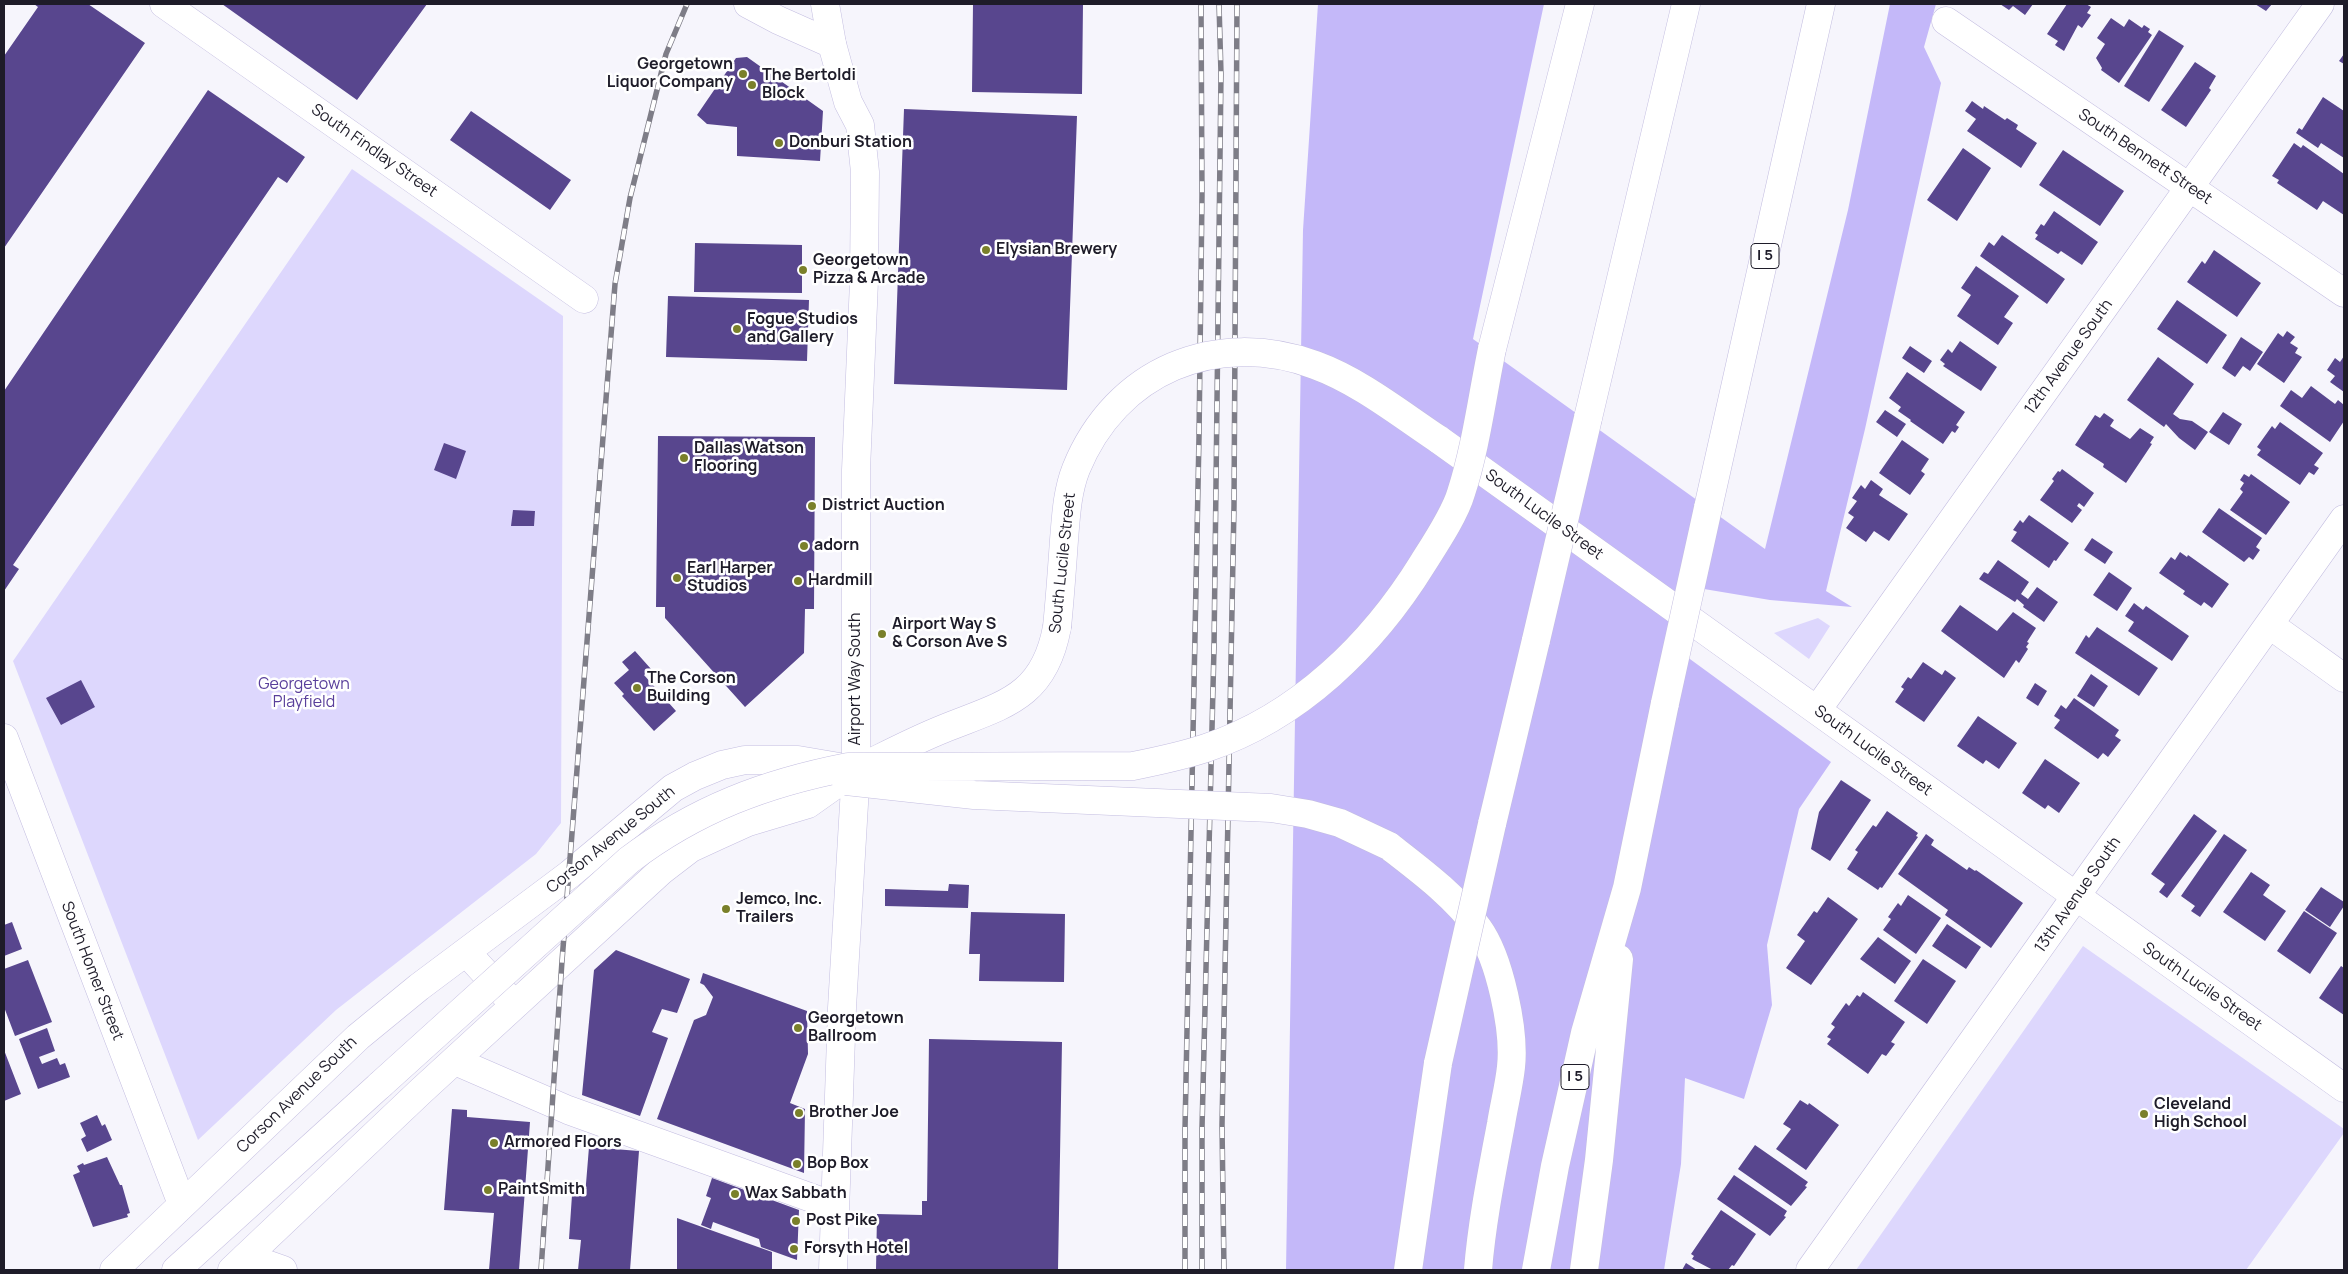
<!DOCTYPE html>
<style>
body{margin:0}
#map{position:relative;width:2348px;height:1274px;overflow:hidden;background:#f6f5fc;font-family:Manrope,sans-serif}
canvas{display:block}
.frame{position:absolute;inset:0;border:5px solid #1e1c29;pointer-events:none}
</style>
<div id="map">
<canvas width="2348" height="1274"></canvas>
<div class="frame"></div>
</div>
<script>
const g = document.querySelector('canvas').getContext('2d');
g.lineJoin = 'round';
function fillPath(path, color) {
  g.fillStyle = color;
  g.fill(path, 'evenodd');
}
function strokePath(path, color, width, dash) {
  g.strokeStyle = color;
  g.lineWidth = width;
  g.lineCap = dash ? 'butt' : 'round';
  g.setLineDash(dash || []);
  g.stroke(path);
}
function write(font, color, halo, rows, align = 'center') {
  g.font = font + ' Manrope,sans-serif';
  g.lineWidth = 5;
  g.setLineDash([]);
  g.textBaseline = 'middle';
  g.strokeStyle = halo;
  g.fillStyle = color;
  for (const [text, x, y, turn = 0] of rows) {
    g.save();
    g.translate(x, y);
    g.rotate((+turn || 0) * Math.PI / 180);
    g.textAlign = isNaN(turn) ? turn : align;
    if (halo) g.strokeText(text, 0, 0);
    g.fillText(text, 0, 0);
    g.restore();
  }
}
fillPath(new Path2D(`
 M352 169 563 316 561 823 536 854 336 1010 198 1140 13 661Z
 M1818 618 1830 626 1809 659 1774 633Z
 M2083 946 2344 1129V1133L2246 1270H1856Z`), '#ddd7fd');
fillPath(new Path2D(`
 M1318 4H1544L1473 339 1765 549 1848 210 1890 4H1936L1924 47 1941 83 1865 429 1826 591 1852 607 1770 600 1704 589 1668 643 1831 762 1799 809 1767 945 1772 1005 1744 1099 1685 1078 1681 1164 1664 1270H1286L1303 230Z`), '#c4b8f9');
fillPath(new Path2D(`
 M34 4H88L145 43 4 248V56L38 7Z
 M222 4H427L357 100Z
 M973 4H1083L1082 94 972 92Z
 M2000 4H2033L2025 15 2013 6 2009 10Z
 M2067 4H2086L2091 7 2087 13 2091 15 2082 28 2078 25 2064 51 2055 45 2058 41 2047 34Z
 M2255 4H2272L2266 11Z
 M2111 18 2124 27 2129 19 2142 28 2144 25 2150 29 2148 32 2152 35 2119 83 2101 70 2102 68 2096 58 2105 44 2097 38Z
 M2159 30 2184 46 2149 102 2124 86Z
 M2344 54V64L2339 61Z
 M747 57 823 111 820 161 737 156V127L707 124 697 115 736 58Z
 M2195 62 2216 76 2209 88 2211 90 2186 127 2161 110Z
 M208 90 305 157 287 183 278 177 13 565 19 569 4 591V391Z
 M2323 97 2344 111V158L2321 143 2318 148 2296 133 2299 128 2302 130Z
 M1972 101 1983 109 1984 106 2005 120 2007 118 2018 125 2016 129 2037 143 2021 168 1967 131 1976 119 1965 111Z
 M904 109 1077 116 1067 390 894 384Z
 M471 111 571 180 550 210 450 140Z
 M2294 143 2301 148 2303 145 2344 174V215L2323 201 2317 210 2277 183 2279 180 2272 176Z
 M1963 148 1991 168 1957 221 1927 200Z
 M2063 150 2124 191 2100 226 2039 185Z
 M2054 211 2098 242 2082 265 2061 251 2058 254 2035 239 2038 235 2035 233 2041 224 2044 226Z
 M2002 235 2065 279 2047 304 1980 256 1989 242 1994 246Z
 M695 243 802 245V293L694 292Z
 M2214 250 2261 283 2237 317 2187 282 2202 261 2205 264Z
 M1976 266 2019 296 2004 317 2013 323 1998 345 1957 316 1971 295 1961 288Z
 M668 296 809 300 807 361 666 357Z
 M2177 300 2227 335 2207 364 2157 329Z
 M2287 331 2295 337 2290 343 2298 348 2295 353 2302 357 2284 383 2257 364 2278 333 2283 337Z
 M2241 337 2263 352 2250 371 2243 366 2235 377 2222 368Z
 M1960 341 1997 367 1981 391 1943 366 1945 364 1940 360 1948 349 1952 353Z
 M1910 346 1932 361 1924 373 1902 358Z
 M2344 356V392L2330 382 2335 376 2327 370 2335 358 2340 362Z
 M2158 357 2194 384 2173 414 2180 419 2192 421 2208 432 2195 450 2179 438 2166 424 2164 427 2127 400Z
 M1907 372 1965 412 1956 425 1959 427 1955 433 1952 431 1943 444 1910 421 1911 420 1898 411 1901 407 1889 398Z
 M2311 386 2335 404 2338 400 2344 405V421L2330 442 2280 406 2291 390 2302 398Z
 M1885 410 1906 424 1897 437 1876 422Z
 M2223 412 2242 424 2229 445 2209 432Z
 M2104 413 2114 420 2110 426 2130 439 2140 428 2154 437 2150 443 2152 444 2126 483 2103 467 2104 464 2075 445 2095 415 2100 418Z
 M2280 422 2323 453 2314 465 2319 468 2314 475 2309 472 2300 485 2257 455 2261 450 2257 447 2272 426 2275 429Z
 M658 436 815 437 814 609H805L804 653 745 707 665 618V607H656Z
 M1902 440 1929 459 1921 471 1925 474 1910 495 1879 473Z
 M444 443 466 451 456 479 434 470Z
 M2062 469 2094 493 2084 507 2079 503 2077 506 2082 510 2072 523 2040 500 2054 481 2052 479 2058 471 2060 472Z
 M2244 474 2249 477 2251 474 2290 502 2266 535 2230 510 2243 492 2240 489 2244 483 2240 480Z
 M1871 480 1883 489 1879 495 1908 514 1889 541 1874 531 1866 542 1846 528 1854 517 1848 513 1857 501 1852 498 1861 485 1865 489Z
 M2219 508 2262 538 2256 547 2260 550 2253 560 2249 557 2244 562 2202 532Z
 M513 510 535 511 534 526H511Z
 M2029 515 2069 543 2056 561 2054 560 2049 568 2011 541 2017 532 2013 530 2020 520 2023 523Z
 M2092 538 2113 552 2105 564 2084 550Z
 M2180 552 2187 557 2188 555 2229 584 2212 608 2204 602 2201 606 2183 594 2185 591 2159 573 2171 557 2175 560Z
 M1998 560 2029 582 2021 594 2028 599 2037 587 2058 602 2044 622 2023 607 2024 605 2017 599 2015 602 1979 579 1984 572 1988 574Z
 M2109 572 2132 588 2117 611 2093 595Z
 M2134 603 2143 610 2146 606 2189 636 2172 661 2128 631 2134 622 2125 616Z
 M1960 605 1997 631 2013 612 2036 628 2027 642 2029 643 2026 647 2028 649 2019 663 2016 660 2004 678 1941 631Z
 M2097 627 2158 668 2139 696 2075 653 2086 635 2089 638Z
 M635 651 651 669 644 675 676 711 654 731 622 696 624 694 614 683 629 670 622 662Z
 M1923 662 1942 675 1945 670 1956 678 1924 722 1895 702 1904 689 1901 687 1908 677 1911 679Z
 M2091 674 2108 686 2094 707 2077 696Z
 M81 680 95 707 61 725 46 698Z
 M2035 683 2047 691 2038 706 2026 698Z
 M2074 698 2119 730 2115 736 2121 740 2108 757 2103 753 2098 759 2054 728 2060 720 2054 716 2061 705 2066 709Z
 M1978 716 2017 743 1999 769 1986 760 1983 764 1957 746Z
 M2045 759 2080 783 2059 813 2048 805 2045 809 2022 793Z
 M1841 780 1871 800 1830 861 1811 849 1819 812Z
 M1887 811 1918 833 1916 836 1918 837 1882 888 1880 887 1878 890 1847 869 1858 852 1855 850 1873 825 1876 827Z
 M2194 814 2217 831 2167 898 2159 892 2165 884 2151 874Z
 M1926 834 1934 840 1931 845 1967 870 1969 867 1975 871 1976 870 2023 903 1991 948 1945 915 1948 910 1898 874Z
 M2224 834 2247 850 2200 917 2191 911 2195 906 2181 896Z
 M2251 872 2270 885 2263 895 2286 911 2265 941 2223 912Z
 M949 884 969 885 968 908 885 906V889L948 891Z
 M2321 887 2344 902V906L2330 927 2305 910Z
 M1908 895 1941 918 1916 954 1883 930 1891 919 1888 917 1898 903 1901 906Z
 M1828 897 1858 919 1811 985 1786 968 1805 941 1797 935 1814 911 1817 913Z
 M2304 911 2337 933 2310 974 2277 951Z
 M971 912 1065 914 1064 982 979 981 980 954H969Z
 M12 922 22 949 4 956V925Z
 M1947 924 1981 947 1966 969 1932 946Z
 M1878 937 1911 961 1895 984 1860 959Z
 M616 950 690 979 677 1013 662 1009 652 1032 668 1038 640 1116 582 1095 594 970Z
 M1923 959 1956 981 1927 1024 1894 1001Z
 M28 960 52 1022 15 1036 4 1007V969Z
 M2341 966 2344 968V1015L2319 998Z
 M703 973 807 1011 808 1054 790 1103 805 1109 804 1173 657 1119 694 1020 706 1015 713 997 704 985 700 983Z
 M1863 992 1905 1022 1891 1042 1895 1044 1886 1056 1882 1054 1868 1074 1827 1044 1831 1039 1827 1037 1835 1027 1831 1024 1846 1003 1849 1006 1857 995 1860 997Z
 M47 1028 55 1051 39 1057 42 1064 57 1058 60 1065 65 1063 70 1077 38 1089 19 1039Z
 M929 1039 1062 1042 1058 1270H876L877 1214 922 1215V1201H927Z
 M4 1050 21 1094 4 1101Z
 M1800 1100 1808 1105 1809 1103 1839 1125 1806 1170 1776 1149 1791 1129 1783 1124Z
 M452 1109 467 1110V1117L530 1122 519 1270H489L494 1213 444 1210Z
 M97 1115 102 1126 105 1124 112 1140 87 1152 81 1139 86 1136 80 1123Z
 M1755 1145 1808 1182 1805 1186 1807 1187 1791 1206 1738 1169Z
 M589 1147 639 1151 630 1270H578L581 1240 569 1239 572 1195 585 1196Z
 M107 1157 120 1185H122L130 1213 127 1214 128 1217 93 1227 73 1175 80 1172 77 1166 83 1163 84 1165Z
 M1734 1175 1787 1211 1784 1216 1786 1217 1770 1236 1717 1199Z
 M712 1178 799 1210 797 1260 761 1247 759 1239 713 1222 711 1229 701 1225 711 1198 706 1196Z
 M1721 1210 1756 1234 1734 1266 1732 1265 1728 1270H1713L1692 1259 1694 1256 1691 1254Z
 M677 1218 772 1252V1270H677Z
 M1686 1263 1697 1270H1682Z`), '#58468e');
const minor = new Path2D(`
 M164 4 584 299
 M748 4 778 20 832 44
 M1946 21 2344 293
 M1438 439 2344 1088
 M2270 625 2344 678
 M1817 710 2320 4
 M4 738 182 1204
 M856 770C885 756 913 741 943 729 1002 705 1044 699 1057 627
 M455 1061 568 1110 834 1206
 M246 1257 283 1270
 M1810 1270 2344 519`);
const major = new Path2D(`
 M825 4 832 44 848 102 860 125 865 172 864 281 856 470V770L842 1008 833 1270
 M467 953 510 1000
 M114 1270 358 1037 419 987 570 874 673 788 695 776 722 765 745 760H798L845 768
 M232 1270 421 1091 661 871 691 848 717 836 748 822 808 804 856 770`);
const highway = new Path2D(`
 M1492 349 1580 4
 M1588 418 1686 4
 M1708 508 1821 4
 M1492 824 1536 640
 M1389 846C1421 871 1454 895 1478 928 1500 958 1515 1031 1511 1067 1509 1086 1504 1105 1501 1124 1492 1172 1482 1221 1478 1270
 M176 1270 380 1085
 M1408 1270 1438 1063
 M1536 1270 1555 1166 1585 1033 1627 888 1665 703
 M1584 1270 1599 1160 1619 959`);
strokePath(minor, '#c3bde0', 29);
strokePath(major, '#c3bde0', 29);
strokePath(highway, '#c3bde0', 29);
strokePath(minor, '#fff', 28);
strokePath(major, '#fff', 28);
strokePath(highway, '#fff', 28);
const rail = new Path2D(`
 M541 1270 562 961 615 284 630 198 666 54 687 4
 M1185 1270V1129L1199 437 1202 195 1201 4
 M1202 1270V1128L1214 648 1221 74 1219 4
 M1224 1270 1222 1125 1234 506 1237 4`);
strokePath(rail, '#7e7d87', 5.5);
strokePath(rail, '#fff', 4, [11]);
const minorBridge = new Path2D(`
 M1057 627C1060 598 1062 569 1064 540 1066 516 1067 492 1076 469 1116 370 1216 329 1315 365 1359 381 1399 413 1438 439`);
const highwayBridge = new Path2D(`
 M1536 640 1588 418
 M1665 703 1708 508
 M846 781 974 795 1271 808 1308 814 1340 823 1389 846
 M1438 1063 1492 824
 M380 1085 629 860C696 809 766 783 848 767L1133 766C1158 761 1182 756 1206 748 1299 717 1373 644 1423 563 1435 544 1455 514 1461 493 1476 447 1482 397 1492 349`);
strokePath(minorBridge, '#c3bde0', 29, []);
strokePath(highwayBridge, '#c3bde0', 29, []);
strokePath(minorBridge, '#fff', 28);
strokePath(highwayBridge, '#fff', 28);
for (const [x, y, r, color] of [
 [743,74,5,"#7a802a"],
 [752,85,5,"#7a802a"],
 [779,143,5,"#7a802a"],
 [986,250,5,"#7a802a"],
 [803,270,5,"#7a802a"],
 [737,329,5,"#7a802a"],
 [684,458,5,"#7a802a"],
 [812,506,5,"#7a802a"],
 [804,546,5,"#7a802a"],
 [677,578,5,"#7a802a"],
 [798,581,5,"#7a802a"],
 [882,634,5,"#7a802a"],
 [637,688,5,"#7a802a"],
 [726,909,5,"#7a802a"],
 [798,1028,5,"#7a802a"],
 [799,1113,5,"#7a802a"],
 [2144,1114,5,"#7a802a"],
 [494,1143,5,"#7a802a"],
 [797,1164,5,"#7a802a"],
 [488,1190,5,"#7a802a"],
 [735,1194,5,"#7a802a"],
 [796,1221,5,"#7a802a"],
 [794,1249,5,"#7a802a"]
]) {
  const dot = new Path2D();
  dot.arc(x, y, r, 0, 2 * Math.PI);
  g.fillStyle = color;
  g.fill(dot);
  strokePath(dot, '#fff', 2);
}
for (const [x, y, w] of [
 [1765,256,28],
 [1575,1077,28]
]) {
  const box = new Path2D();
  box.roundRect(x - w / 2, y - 12.5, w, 25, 4);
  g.fillStyle = '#fff';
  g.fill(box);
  strokePath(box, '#1e1c29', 1);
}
write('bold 15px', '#1e1c29', null, [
 ["I 5",1765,256],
 ["I 5",1575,1077]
]);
write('bold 16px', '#1e1c29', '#fff', [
 ["Georgetown",733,65,"right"],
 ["Liquor Company",733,83,"right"],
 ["The Bertoldi",762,76],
 ["Block",762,94],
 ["Donburi Station",789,143],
 ["Elysian Brewery",996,250],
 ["Georgetown",813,261],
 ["Pizza & Arcade",813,279],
 ["Fogue Studios",747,320],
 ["and Gallery",747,338],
 ["Dallas Watson",694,449],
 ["Flooring",694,467],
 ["District Auction",822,506],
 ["adorn",814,546],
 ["Earl Harper",687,569],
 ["Studios",687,587],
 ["Hardmill",808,581],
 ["Airport Way S",892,625],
 ["& Corson Ave S",892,643],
 ["The Corson",647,679],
 ["Building",647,697],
 ["Jemco, Inc.",736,900],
 ["Trailers",736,918],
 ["Georgetown",808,1019],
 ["Ballroom",808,1037],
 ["Cleveland",2154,1105],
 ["High School",2154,1123],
 ["Brother Joe",809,1113],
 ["Armored Floors",504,1143],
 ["Bop Box",807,1164],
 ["PaintSmith",498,1190],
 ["Wax Sabbath",745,1194],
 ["Post Pike",806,1221],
 ["Forsyth Hotel",804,1249]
], 'left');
write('16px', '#1e1c29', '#fff', [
 ["South Findlay Street",374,151,35],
 ["South Bennett Street",2145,157,34],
 ["12th Avenue South",2069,357,-54],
 ["South Lucile Street",1544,515,36],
 ["South Lucile Street",1063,563,-84],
 ["Airport Way South",856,679,-90],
 ["South Lucile Street",1873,751,36],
 ["Corson Avenue South",611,840,-39],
 ["13th Avenue South",2078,895,-55],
 ["South Homer Street",92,971,69],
 ["South Lucile Street",2202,987,35],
 ["Corson Avenue South",297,1095,-44]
]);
write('16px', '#593f9b', '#fff', [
 ["Georgetown",304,685],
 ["Playfield",304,703]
]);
</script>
